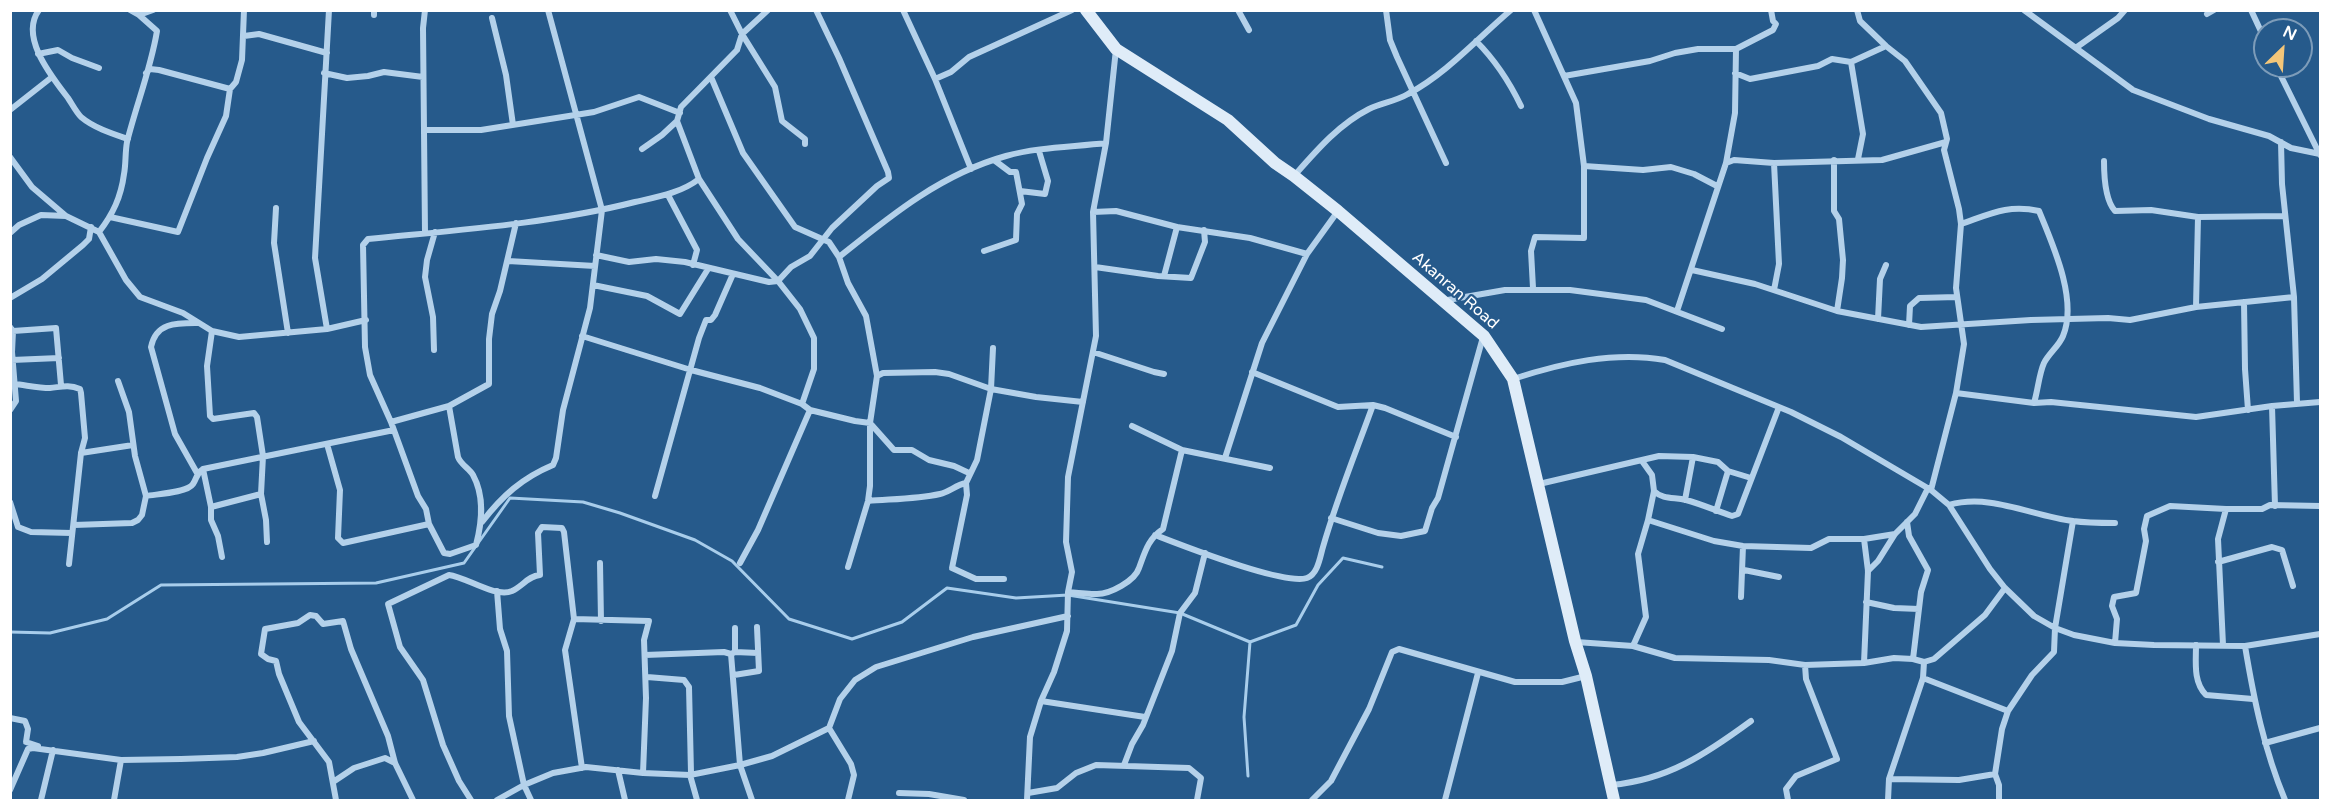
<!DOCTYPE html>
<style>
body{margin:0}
#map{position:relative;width:2331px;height:811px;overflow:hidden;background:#265a8b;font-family:"Varela Round",sans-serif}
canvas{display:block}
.frame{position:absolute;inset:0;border:12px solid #fff;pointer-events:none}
.north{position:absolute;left:2253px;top:18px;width:60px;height:60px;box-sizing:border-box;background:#265a8b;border:2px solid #7d9cb9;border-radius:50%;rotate:25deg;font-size:16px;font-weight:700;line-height:24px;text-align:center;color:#fff}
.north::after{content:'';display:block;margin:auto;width:21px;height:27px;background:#f3c679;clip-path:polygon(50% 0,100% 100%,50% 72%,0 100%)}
</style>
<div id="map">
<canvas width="2331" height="811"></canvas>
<div class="frame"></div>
<div class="north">N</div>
</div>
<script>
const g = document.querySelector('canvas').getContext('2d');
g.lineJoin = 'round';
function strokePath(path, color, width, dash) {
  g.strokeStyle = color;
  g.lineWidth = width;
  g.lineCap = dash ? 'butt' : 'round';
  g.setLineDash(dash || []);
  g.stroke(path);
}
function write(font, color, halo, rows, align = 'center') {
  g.font = font + ' "Varela Round",sans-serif';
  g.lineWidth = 4.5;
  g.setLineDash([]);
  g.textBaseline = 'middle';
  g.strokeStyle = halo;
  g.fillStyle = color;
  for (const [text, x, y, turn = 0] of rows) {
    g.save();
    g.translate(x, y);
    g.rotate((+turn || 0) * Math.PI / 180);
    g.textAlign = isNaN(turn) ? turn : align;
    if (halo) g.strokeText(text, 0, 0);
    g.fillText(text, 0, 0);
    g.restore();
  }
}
strokePath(new Path2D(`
 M10 632 50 633 107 619 161 585 376 583 464 563 510 498 583 502 620 513 695 540 732 561 789 619 852 639 902 622 947 588 1016 598 1068 595 1180 613 1250 642 1296 625 1318 585 1343 558 1382 567
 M1248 776 1244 717 1250 642`), '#a8cdeb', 3);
strokePath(new Path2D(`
 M39 10C19 37 52 77 68 98 72 104 76 112 81 117 94 128 113 134 128 139
 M730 10 742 34 775 87 782 121 805 139V144
 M768 10 742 34 737 50 681 107 677 121 699 179 738 239 778 281 800 309 814 338V369L802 404
 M903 10 935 79 971 169
 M1238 10 1249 30
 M1386 10 1390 40 1397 57 1446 163
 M1857 10 1860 21 1886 46 1905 61 1941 113 1947 139 1944 150 1959 209 1961 224 1956 288 1964 344 1956 393 1931 490
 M2024 10 2133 90 2209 119 2269 136 2291 148 2320 154
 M2251 10 2265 40
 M2207 14 2214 10
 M139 15 153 10
 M374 15V10
 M492 18 506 75 513 125
 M244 36 259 34 327 53
 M1476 41C1496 61 1509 81 1521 106
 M2077 47 2118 18 2125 10
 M38 54 58 50 72 58 99 68
 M1851 62 1863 134 1858 159
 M2276 66 2320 155
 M146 73 150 69 159 70 230 89
 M324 73 347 78 368 76 384 72 423 77
 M1735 73 1750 79 1818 66 1832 59 1851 62 1886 46
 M1564 76 1650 61 1675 53 1698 49H1736L1773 30 1776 24 1773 21 1771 10
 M711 77 743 153 795 227 829 242 839 257 848 283 866 316 877 376 870 423V486L868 501 848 567
 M935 79 951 72 969 57 1072 10
 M10 110 52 77
 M424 130H481L594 112 639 97 680 113
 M2281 142 2282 184 2294 297 2297 403
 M642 149 662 135 677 121
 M10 157 32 187 66 216 99 232 126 280 140 297 183 313 212 331 239 337 327 329 366 320
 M1834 160V211L1839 219 1843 260 1842 278 1837 311
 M2104 161C2104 176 2105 200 2115 211L2151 210 2198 217 2285 216
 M1726 163 1734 160 1774 163 1882 160 1946 142
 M1774 163 1779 264 1774 290
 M1584 166 1643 170 1671 167 1694 174 1717 186
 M1294 176C1316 151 1339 124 1369 109 1382 103 1396 101 1408 94 1446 74 1478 38 1511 10
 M1020 191 1045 194 1048 181 1039 151
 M668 195 697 250 693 265
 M276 208 274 243 288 333
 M1093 212 1116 211 1177 227 1250 238 1307 254
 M110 217 178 232 207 158 226 116 230 89 236 82 242 60 244 10
 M1961 224C1990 214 2008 204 2039 211 2053 245 2078 300 2063 336 2059 346 2049 353 2044 363 2039 374 2038 390 2034 403
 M99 232C113 214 121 197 124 174 126 164 125 153 127 142 136 106 151 68 157 31L139 15 130 10
 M10 233 19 225 41 215 66 216
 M425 233 423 28 425 10
 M984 251 1016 240 1017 214 1022 204 1016 172H1010L994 160
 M596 255 629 262 656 259 685 262 769 282 778 281 791 267 810 256 832 228 877 186 889 178 888 172 839 58 816 10
 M839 257C890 216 941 174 1006 156 1038 147 1073 147 1106 143
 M508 261 595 266
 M1095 267 1158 276 1191 278 1205 242 1204 230
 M1692 270 1755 284 1837 311 1921 327 2031 320 2108 318 2130 320 2196 307 2294 297
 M1164 276 1177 227
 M593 285 647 296 680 314 708 269
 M1533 288 1531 251 1535 237 1584 238V166L1576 103 1534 10
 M10 298 42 279 83 245 89 239 91 227
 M1442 301 1505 290H1570L1646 300 1722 329
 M2244 302 2245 369 2248 410
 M2196 307 2198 217
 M1677 311 1726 163 1735 113 1736 49
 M1878 319 1880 279 1886 265
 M1909 325 1910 306 1919 298 1957 297
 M10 327 13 331 12 352 16 401 10 410
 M327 329 315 258 329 10
 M13 331 56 328 61 385
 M582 336 691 370 760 388 802 404 810 410 855 421 870 423 894 450H912L929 460 954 466 969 473
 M993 348 991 389 977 460 966 483 967 495 952 568 976 579H1004
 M434 350 433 317 425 277 427 260 435 232
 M1093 352 1154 372 1164 374
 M12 360 59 358
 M1252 372 1338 407 1373 405 1385 408 1456 437
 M877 376 883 373 935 372 949 374 991 389 1036 397 1083 402
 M1513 379C1562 363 1614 351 1665 360L1791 412 1841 437 1931 490 1949 505 1990 569 2005 588 2034 616 2055 628 2074 635 2115 643 2154 645 2245 646 2320 634
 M14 384C25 385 38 388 50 388 61 387 68 384 80 389L81 393 85 438 81 453 69 564
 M1956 393 2034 403 2051 402 2196 417 2272 406 2320 402
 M449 406 458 457C461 465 469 468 473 475 485 497 482 522 476 545L450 554 444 553 429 524 426 509 418 496 391 422 370 375 365 347 363 245 368 239C457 230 548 224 635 202 657 197 681 193 699 179
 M2272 406 2275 506
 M391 422 449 406 489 384V339L492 314 500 291 516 223
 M1132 426 1182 450 1270 468
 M327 444 340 490 338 538 343 543 429 524
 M81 453 133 445
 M1225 458 1262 343 1307 254 1338 211
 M203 469 211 507V520L218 536 222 557
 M197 473 175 434 151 347C156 322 177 323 198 323
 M1539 484 1659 456 1693 457 1718 462 1728 471 1751 478
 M1654 491C1663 500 1674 497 1686 500 1701 504 1717 511 1732 516L1738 514 1779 407
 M261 494 266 520 267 542
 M146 496C156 494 187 493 193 484 197 478 196 474 203 469L394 430
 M655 496 699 338 706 320H711L715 315 733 274
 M1685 500 1693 457
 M868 501C892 499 917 499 940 494 949 492 956 485 966 483
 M10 502 18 527 31 532 72 533
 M1949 505C1990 493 2032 516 2073 521 2087 523 2101 523 2115 523
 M211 507 261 494 263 456 257 417 254 413 213 419 210 416 207 366 212 331
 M1716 511 1728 471
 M1331 518 1378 533 1401 536 1425 531 1432 508 1438 498 1483 337
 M1648 520 1714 541 1743 546 1811 548 1829 539H1864L1895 534
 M482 522C502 496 522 478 553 465L556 458 563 410 590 308 602 210 548 10
 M1907 522 1909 536 1928 570 1921 592 1913 659
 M74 525 132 523 138 520 142 515 146 496 135 456 129 412 118 381
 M1155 535C1181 545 1284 586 1307 578 1318 574 1320 557 1323 547 1337 498 1356 452 1373 405
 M2218 562 2272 547 2282 550 2293 586
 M600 563 601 621
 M740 563 758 530 810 410
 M1744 570 1779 577
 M1868 571 1878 561 1895 534 1915 514 1928 488
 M497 591 500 629 507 651 509 716 524 785 531 800
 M1068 592C1078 593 1087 594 1097 594 1110 594 1135 581 1139 568 1145 552 1148 539 1163 529L1182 450
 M1741 597 1743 546
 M1866 602 1894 608 1919 609
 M574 619 649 621 644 640 646 698 643 773
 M735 628V652L731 654 740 765 752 800
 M1576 642 1633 646 1675 658 1769 660 1805 665 1864 663 1894 658 1913 659 1924 662 1934 659 1985 615 2005 588
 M2115 643 2117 619 2112 606 2114 597 2136 593 2146 541 2144 529 2147 516 2170 506 2226 509H2262L2270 505 2320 506
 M2196 645C2196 662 2193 682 2206 695L2253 699
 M2223 645 2218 539 2226 509
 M1633 646 1646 617 1638 554 1648 520 1654 491 1652 475 1642 461
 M2245 646C2254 700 2264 749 2285 800
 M735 652 758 653
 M645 655 724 652 731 654
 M1864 663 1868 571 1864 539
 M734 675 759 671 757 627
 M647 677 684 680 689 687 691 773
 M1923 678 2008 711
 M1041 701 1145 717
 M10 718 25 721 28 729 26 742 38 746
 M829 728 851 764 854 775 848 800
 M2265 743 2320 728
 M1124 765 1132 744 1143 725 1172 651 1180 613 1195 593 1205 553
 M618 770 625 800
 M690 775 697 800
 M1889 779 1959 780 1995 774
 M333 782 354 768 385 758 395 763
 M1611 785C1668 780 1706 754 1751 721
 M10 790 28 749 33 748 121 760 181 759 237 757 263 753 314 741
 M899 793 929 794 964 800
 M1028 793 1057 788 1076 773 1096 765 1189 768 1201 778 1197 800
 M41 800 53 750
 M114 800 121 760
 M336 800 329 762 299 722 279 674 276 661 268 659 261 654 265 629 298 623 310 615 316 616 323 624 343 621 351 649 388 736 395 763 413 800
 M471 800 459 781 443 745 423 680 400 647 388 604 449 575C466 577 495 598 512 591 523 586 528 576 540 575L538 533 542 527 562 528 564 532 574 619 565 650 582 768
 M497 800 524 785 553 773 586 767 643 773 690 775 740 765 772 756 829 728 840 699 855 680 876 667 973 637 1068 616
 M1027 800 1030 737 1041 701 1054 672 1067 631 1068 592 1072 572 1066 542 1068 477 1096 336 1093 212 1106 143 1116 49
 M1312 800 1331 781 1369 709 1392 652 1399 649 1515 682H1562L1586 676
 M1445 800 1478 673
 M1788 800 1786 789 1796 776 1837 759 1806 679 1805 665
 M1888 800 1889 779 1923 678 1924 662
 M1999 800V785L1995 774 2002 729 2008 711 2032 675 2054 652 2055 628 2073 521`), '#b4d1ea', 6);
strokePath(new Path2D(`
 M1086 10 1116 49 1228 120 1275 163 1294 176 1338 211 1484 336 1513 379 1575 641 1586 676 1614 800`), '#dfecf8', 12);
write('16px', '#fff', '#265a8b', [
 ["Akanran Road",1455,291,41]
]);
</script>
